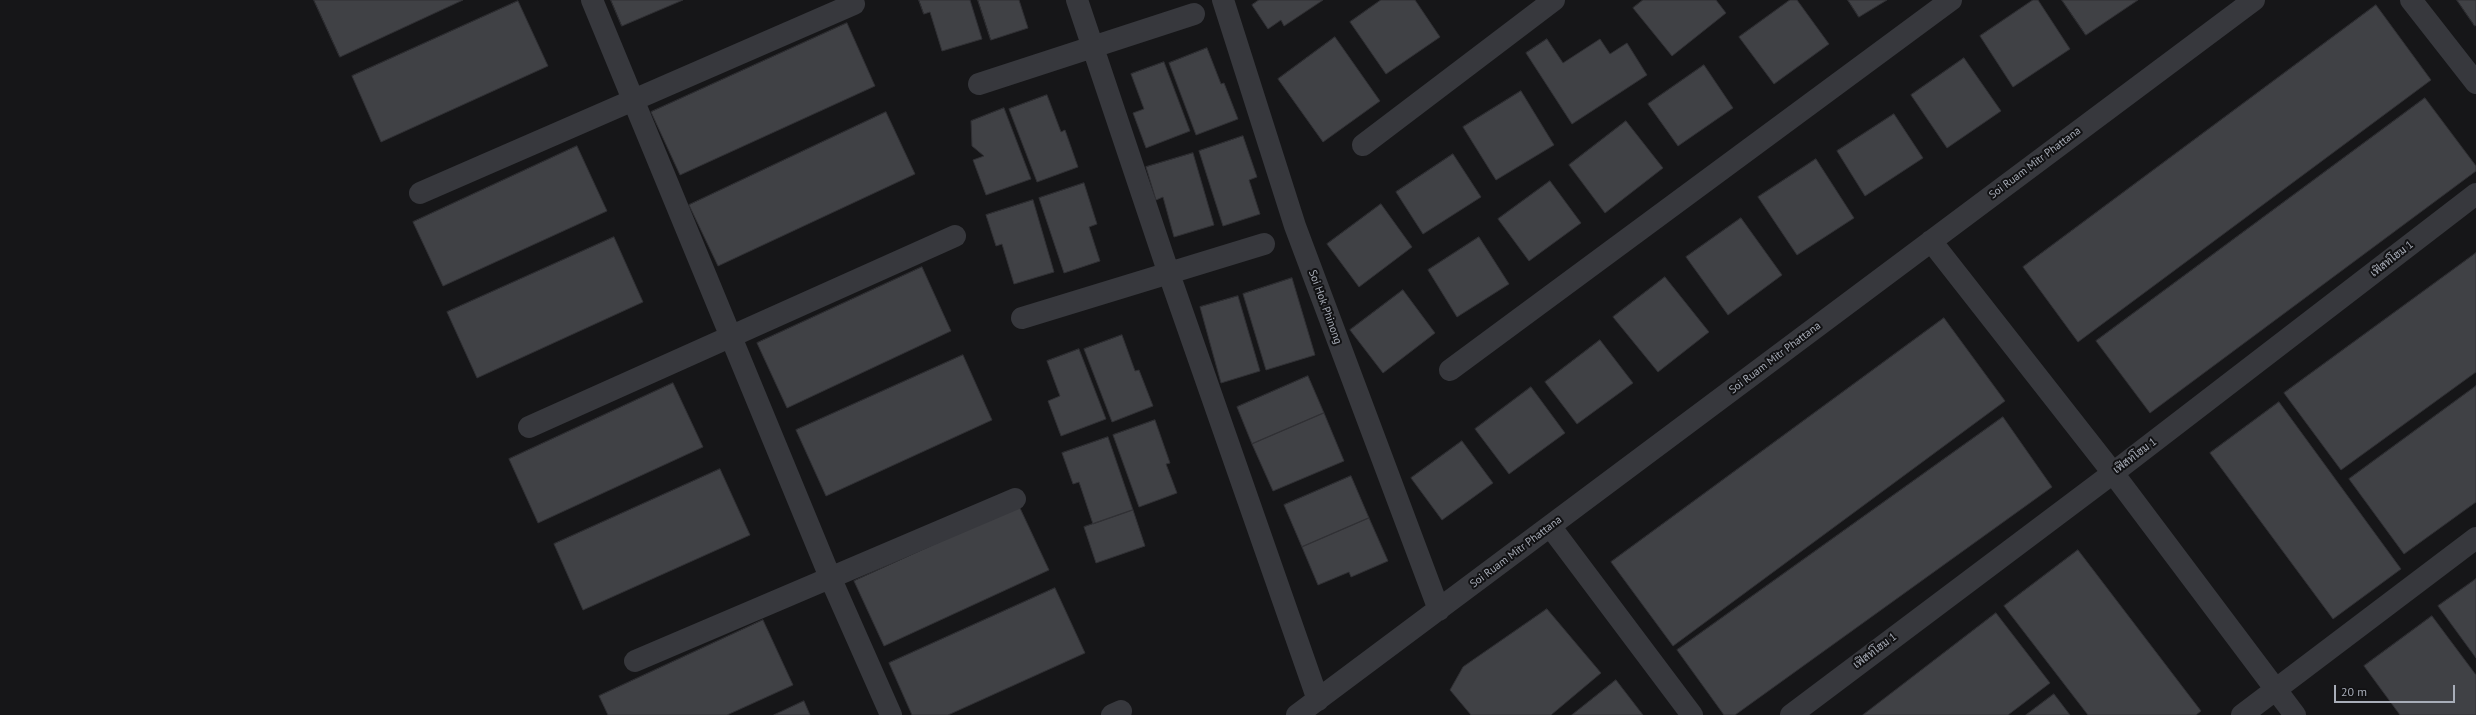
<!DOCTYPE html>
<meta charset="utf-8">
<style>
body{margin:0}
#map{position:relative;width:2476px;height:715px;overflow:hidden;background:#161618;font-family:"PT Sans",sans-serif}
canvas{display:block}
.scale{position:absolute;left:2334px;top:685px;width:121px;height:18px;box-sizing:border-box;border:2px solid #a8adb8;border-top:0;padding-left:5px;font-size:12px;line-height:14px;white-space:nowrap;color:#a8adb8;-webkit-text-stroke:3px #111113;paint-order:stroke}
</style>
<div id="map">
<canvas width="2476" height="715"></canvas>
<div class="scale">20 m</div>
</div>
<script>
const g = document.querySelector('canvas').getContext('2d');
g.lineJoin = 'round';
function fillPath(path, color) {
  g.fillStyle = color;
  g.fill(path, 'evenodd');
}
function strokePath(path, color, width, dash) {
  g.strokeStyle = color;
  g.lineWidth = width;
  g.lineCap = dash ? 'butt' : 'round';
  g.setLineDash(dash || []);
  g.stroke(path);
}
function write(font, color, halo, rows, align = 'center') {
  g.font = font + ' "PT Sans",Sarabun,sans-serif';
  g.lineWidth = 4;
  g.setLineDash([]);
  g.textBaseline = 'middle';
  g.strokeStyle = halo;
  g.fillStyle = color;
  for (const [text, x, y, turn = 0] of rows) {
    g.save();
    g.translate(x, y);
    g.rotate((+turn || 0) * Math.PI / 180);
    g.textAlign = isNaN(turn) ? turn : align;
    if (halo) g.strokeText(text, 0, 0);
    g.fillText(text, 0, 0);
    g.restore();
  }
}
const building = new Path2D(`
 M314 0H463L340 57Z
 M611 0H683L622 26Z
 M919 0H970L982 39 942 51 930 12 924 14Z
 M978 0H1019L1028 28 991 40Z
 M1259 0H1323L1284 26 1281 20 1268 29 1252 5Z
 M1381 0H1415L1440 37 1386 74 1350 22Z
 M1643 0H1716L1726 13 1672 56 1633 8Z
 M1790 0H1797L1829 44 1774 84 1739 37Z
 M1848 0H1887L1859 17Z
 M2033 0H2038L2070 49 2013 87 1980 36Z
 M2062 0H2138L2086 35Z
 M2457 0H2476V25L2475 26Z
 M518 1 548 66 381 142 352 76Z
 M2376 5 2431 80 2078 342 2023 267Z
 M847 23 875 86 680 175 651 112Z
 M1335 37 1380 101 1323 142 1278 79Z
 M1547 39 1563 63 1600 39 1610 54 1627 43 1647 75 1572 124 1526 53Z
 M1207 48 1221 84 1224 83 1238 119 1196 135 1169 63Z
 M1964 58 2001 111 1947 148 1911 95Z
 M1164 62 1190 131 1146 148 1133 113 1144 109 1131 74Z
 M1704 65 1733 108 1678 146 1648 104Z
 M1521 91 1554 145 1496 180 1463 127Z
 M1047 95 1061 132 1065 130 1078 167 1037 182 1009 109Z
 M2425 98 2476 166V171L2150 413 2096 341Z
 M1004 108 1031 179 986 195 973 160 984 156 972 146 971 121Z
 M886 112 915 174 718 266 689 205Z
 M1894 114 1923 158 1865 196 1837 151Z
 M1626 121 1663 168 1605 213 1569 165Z
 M1243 136 1257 177 1249 180 1260 214 1223 226 1199 151Z
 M577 146 607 211 443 286 413 222Z
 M1193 153 1214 225 1174 237 1163 197 1156 200 1146 167Z
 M1453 154 1481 197 1423 234 1396 192Z
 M1816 159 1854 218 1797 255 1758 197Z
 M1550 181 1581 223 1529 261 1498 219Z
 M1084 183 1097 224 1089 227 1100 261 1064 273 1039 198Z
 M1033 200 1054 272 1014 284 1002 244 996 246 986 215Z
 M1381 204 1412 247 1359 287 1327 244Z
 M1741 218 1782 275 1728 315 1686 257Z
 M614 237 643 302 477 378 447 312Z
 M1479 237 1509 284 1457 317 1428 270Z
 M2476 253V372L2341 470 2284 393Z
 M922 267 951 331 787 408 757 343Z
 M1665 277 1709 332 1658 372 1613 317Z
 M1292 278 1315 355 1266 370 1243 294Z
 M1403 290 1435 333 1383 373 1350 330Z
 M1238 296 1260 371 1221 383 1200 307Z
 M1944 318 2005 401 1673 646 1611 562Z
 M1122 335 1135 371 1139 370 1153 406 1112 422 1084 349Z
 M1600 340 1633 383 1577 424 1545 382Z
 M1079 349 1106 419 1061 436 1048 401 1060 396 1047 361Z
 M963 355 992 420 826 496 796 430Z
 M1308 376 1324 413 1252 444 1237 407Z
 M673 383 703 447 538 523 509 459Z
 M2476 386V502L2404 554 2349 479Z
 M1531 387 1565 433 1509 474 1475 429Z
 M2279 402 2401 569 2333 619 2210 453Z
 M1324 413 1344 461 1273 491 1252 444Z
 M2003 417 2052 487 1735 715H1724L1677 650Z
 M1155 420 1170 463 1166 464 1177 493 1139 507 1113 435Z
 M1108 437 1133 510 1093 524 1079 482 1073 484 1062 453Z
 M1462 441 1493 483 1442 520 1411 478Z
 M720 469 750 535 583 610 554 544Z
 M1351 476 1369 518 1302 547 1284 505Z
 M1019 506 1049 570 884 646 854 581Z
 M1133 510 1145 546 1096 563 1084 527Z
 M1369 518 1388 561 1351 577 1349 572 1318 585 1302 547Z
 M2078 550 2201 711 2196 715H2088L2004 606Z
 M2476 579V658L2438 606Z
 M1055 588 1085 653 948 715H912L889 663Z
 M1547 609 1601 673 1551 715H1471L1450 690 1463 667Z
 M1996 613 2050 683 2008 715H1863Z
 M2432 616 2476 675V715H2400L2364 666Z
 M763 620 793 685 727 715H608L599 696Z
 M1616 680 1643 715H1572Z
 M2054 694 2070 715H2026Z
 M804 701 810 715H774Z`);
fillPath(building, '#404145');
strokePath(building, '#303034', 1);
strokePath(new Path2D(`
 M592 0 830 577 891 715
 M1077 0 1168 271 1318 700
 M1223 0 1295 226 1439 610
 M2411 0 2476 83
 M979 84 1194 14
 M1363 145 1554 0
 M420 193 854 4
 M1931 241 2113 473 2295 715
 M1022 318 1264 244
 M1450 370 1951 0
 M529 427 955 236
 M1550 526 1692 715
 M635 661 1015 499
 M1112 715 1121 711
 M1297 715 2254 0
 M1791 715 2113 473 2476 194
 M2242 715 2476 538`), '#37383d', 22);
write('11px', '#a8adb8', '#111113', [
 ["Soi Ruam Mitr Phattana",2035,163,-37],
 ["เฟิสท์โฮม 1",2392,259,-38],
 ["Soi Hok Phinong",1325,307,70],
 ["Soi Ruam Mitr Phattana",1775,358,-37],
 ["เฟิสท์โฮม 1",2135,456,-37],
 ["Soi Ruam Mitr Phattana",1516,552,-37],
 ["เฟิสท์โฮม 1",1875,651,-37]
]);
</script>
